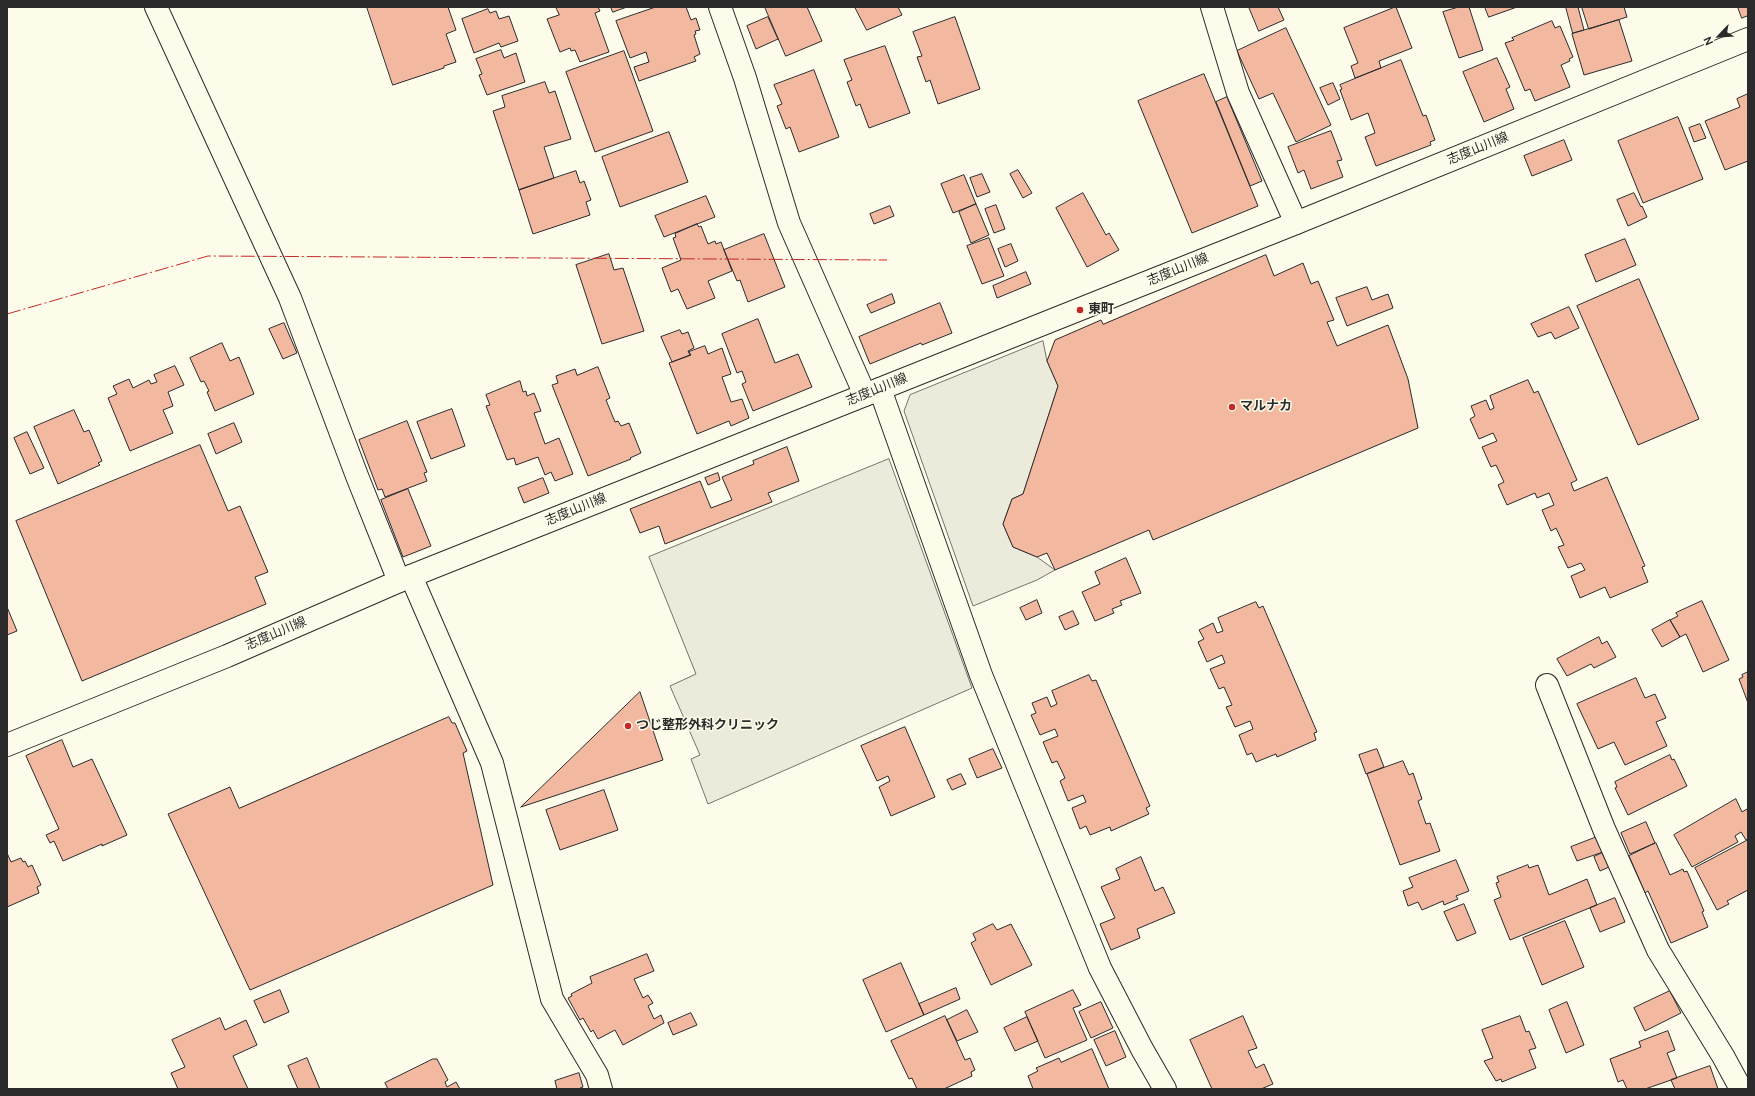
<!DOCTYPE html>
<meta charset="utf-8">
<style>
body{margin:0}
#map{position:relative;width:1755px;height:1096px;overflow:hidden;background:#fdfbea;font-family:"DM Sans",sans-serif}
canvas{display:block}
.frame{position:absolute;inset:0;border:8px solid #2b2b2b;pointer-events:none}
.north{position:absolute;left:1699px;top:16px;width:40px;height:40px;-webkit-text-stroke:3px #fdfbea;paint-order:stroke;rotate:245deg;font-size:11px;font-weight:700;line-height:16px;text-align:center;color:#2b2b2b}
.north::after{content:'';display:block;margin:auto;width:14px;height:18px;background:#2b2b2b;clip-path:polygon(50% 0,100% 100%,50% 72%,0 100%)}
</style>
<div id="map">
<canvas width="1755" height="1096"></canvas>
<div class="frame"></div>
<div class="north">N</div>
</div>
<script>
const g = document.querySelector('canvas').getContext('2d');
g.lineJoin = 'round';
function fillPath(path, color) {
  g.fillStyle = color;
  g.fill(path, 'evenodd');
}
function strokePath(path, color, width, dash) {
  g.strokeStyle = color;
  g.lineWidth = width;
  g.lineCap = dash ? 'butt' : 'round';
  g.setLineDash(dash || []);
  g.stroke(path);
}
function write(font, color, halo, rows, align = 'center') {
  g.font = font + ' "DM Sans","Noto Sans JP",sans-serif';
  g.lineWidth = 3;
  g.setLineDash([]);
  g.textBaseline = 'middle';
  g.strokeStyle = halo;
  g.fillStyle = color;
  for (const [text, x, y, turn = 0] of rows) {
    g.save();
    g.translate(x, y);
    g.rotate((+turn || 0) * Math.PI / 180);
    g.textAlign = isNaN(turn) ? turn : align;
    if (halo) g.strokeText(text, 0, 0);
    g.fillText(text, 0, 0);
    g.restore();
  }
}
const parking = new Path2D(`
 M1043 341 1047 361 1058 386 1023 494 1012 499 1003 524 1013 547 1037 557 1055 570 1037 580 973 606 904 411 910 395Z
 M889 459 972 688 708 804 691 759 700 755 670 686 696 674 649 557Z`);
fillPath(parking, '#eceadb');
strokePath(parking, '#74746e', 1);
const building = new Path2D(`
 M367 7H448L456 30 446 34 456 62 444 66V68L393 85Z
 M556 7H598L600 11 595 13 609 52 580 62 575 50 571 51 570 48 560 52 547 19 559 15Z
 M611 7H627L613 12Z
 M656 7H686L691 20 696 18 700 30 695 31 696 34 694 35 700 54 694 57 696 61 639 81 634 67 649 62 646 52 630 58 616 21Z
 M765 7H807L822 41 786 56Z
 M855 7H898L902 15 867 30Z
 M1249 7H1278L1284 20 1259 31Z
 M1396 7 1412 48 1379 61 1381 68 1355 78 1351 66 1358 63 1344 28Z
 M1459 7H1469L1483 50 1459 58 1443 12Z
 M1485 7H1517L1489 17Z
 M1566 7H1578L1584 30 1573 33Z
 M1582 7H1624L1627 17 1589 29Z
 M1738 7H1748V18L1747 16 1742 18Z
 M488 9 490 13 496 11 499 19 509 16 518 41 501 47 499 43 474 53 462 19Z
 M768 17 778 39 756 49 747 26Z
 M955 17 980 89 938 104 930 80 926 82 917 57 922 56 913 32Z
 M1619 20 1632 61 1584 75 1572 34Z
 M1552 21 1555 28 1560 26 1573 57 1569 59 1570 61 1561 65 1570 87 1535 101 1530 89 1525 91 1505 43 1514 40 1512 38Z
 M1286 28 1331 125 1296 142 1273 93 1259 99 1237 51Z
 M885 46 910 113 869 128 860 104 856 106 847 82 852 80 844 60Z
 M501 50 504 58 516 53 525 82 487 95 479 75 482 74 476 59Z
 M624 51 653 131 595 152 566 72Z
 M1497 58 1510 87 1506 89 1514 109 1484 122 1463 72Z
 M1401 60 1423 116 1426 115 1435 140 1430 142 1431 145 1376 166 1365 137 1375 133 1368 113 1351 120 1340 90 1342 89 1340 85Z
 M814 70 839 137 799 152 790 127 786 129 777 106 782 104 774 85Z
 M1204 74 1258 206 1192 233 1138 101Z
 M545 82 549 93 555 91 571 139 544 147 554 178 519 190 493 111 505 107 502 96Z
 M1333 83 1340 99 1328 105 1320 88Z
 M1748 94V161L1725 170 1705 121 1740 107 1737 99Z
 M1227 97 1262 181 1250 186 1216 102Z
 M1678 117 1703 179 1643 203 1618 141Z
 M1700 124 1706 138 1694 142 1689 128Z
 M1331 131 1342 160 1337 161 1343 177 1311 189 1304 170 1298 173 1288 147Z
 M669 132 688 182 620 207 602 157Z
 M1564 140 1572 160 1532 176 1524 156Z
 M1018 170 1032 193 1023 198 1010 174Z
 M576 171 580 183 584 181 591 200 586 202 590 215 533 234 519 190Z
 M982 174 990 192 977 197 970 178Z
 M964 175 976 204 953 213 941 184Z
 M1083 193 1106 235 1109 233 1119 250 1087 267 1056 208Z
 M1634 193 1641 207 1642 206 1647 217 1628 226 1617 200Z
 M706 196 715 217 664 237 655 216Z
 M976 204 989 235 971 243 959 212Z
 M996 205 1005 229 994 233 985 209Z
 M890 206 894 216 874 224 870 214Z
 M697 224 699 227 701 226 708 244 715 241 716 244 721 242 732 271 708 281 715 298 687 309 678 289 671 292 662 268 681 260 673 238 676 237 675 234Z
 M764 234 785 287 748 302 740 280 737 281 724 250Z
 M989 238 1004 276 982 284 967 246Z
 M1625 239 1636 265 1596 282 1585 255Z
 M1011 244 1018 261 1005 267 998 249Z
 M609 254 614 270 623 268 644 331 602 344 576 265Z
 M1266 255 1274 276 1303 263 1311 284 1318 281 1334 320 1327 322 1337 346 1388 325 1408 379 1418 428 1153 540 1149 530 1055 570 1047 553 1037 557 1013 547 1003 524 1012 499 1023 494 1058 386 1047 361 1055 340 1101 320 1103 324Z
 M1026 272 1031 284 997 298 993 286Z
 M1639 279 1699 419 1638 445 1577 306Z
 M1367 287 1372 300 1388 294 1393 308 1347 326 1336 298Z
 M892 294 895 303 871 313 867 305Z
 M940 303 952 333 922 345 921 343 870 364 859 337Z
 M1569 307 1579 328 1555 339 1551 332 1538 337 1531 324Z
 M758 319 775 363 798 354 812 387 753 411 742 384 746 382 742 371 737 373 722 334Z
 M284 323 297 353 283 359 269 329Z
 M680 330 682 334 688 332 694 348 688 351 690 355 672 362 661 337Z
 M222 343 230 361 239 357 254 394 215 411 207 392 209 391 204 381 201 382 190 358Z
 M705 346 708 354 722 348 731 374 722 377 731 402 742 399 749 418 731 426 729 421 697 434 669 363 691 355 689 352Z
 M175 366 184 385 168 392 173 406 163 410 173 433 130 451 108 398 117 394 113 386 129 379 133 388 149 380 151 384 157 382 154 375Z
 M598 367 610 398 606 400 615 422 618 421 621 426 629 423 641 453 630 458 631 459 588 476 552 385 558 383 556 376 575 369 577 375Z
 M1528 380 1534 393 1538 391 1577 480 1571 483 1574 491 1607 477 1645 566 1642 567 1648 582 1610 598 1605 587 1580 598 1571 576 1585 570 1581 563 1568 568 1558 547 1564 545 1556 528 1551 531 1542 510 1554 505 1549 493 1537 498 1535 493 1507 505 1498 485 1504 482 1496 465 1491 467 1482 447 1497 441 1493 433 1479 439 1470 419 1475 416 1471 406 1486 400 1490 410 1494 408 1490 396Z
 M520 381 523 392 526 391 527 396 534 393 541 411 534 413 545 444 559 438 573 474 555 481 551 472 545 475 538 457 516 465 514 458 507 460 486 406 490 405 486 395Z
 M452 409 465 446 431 459 417 422Z
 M74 410 84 432 89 430 102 461 98 463 100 465 58 484 34 427Z
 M407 421 427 472 424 473 427 481 385 497 382 489 378 490 359 440Z
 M234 423 242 442 216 454 208 434Z
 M27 432 44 468 30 474 14 438Z
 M200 445 228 511 240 506 268 572 255 577 266 604 82 681 16 521Z
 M787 447 799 481 768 493 772 502 665 544 659 526 640 533 630 509 700 481 711 508 732 500 722 477 754 464 753 461Z
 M718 473 720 480 708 485 705 478Z
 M543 478 549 493 524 503 518 488Z
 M408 489 431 546 403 557 381 500Z
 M1126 558 1141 593 1120 601 1122 605 1112 609 1114 613 1095 621 1082 592 1100 584 1095 572Z
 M1037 600 1042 613 1026 620 1020 608Z
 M1702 601 1729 660 1703 672 1686 634 1680 637 1670 620 1678 616 1676 613Z
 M1256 602 1259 608 1263 606 1317 732 1314 733 1316 740 1277 757 1276 754 1256 762 1252 753 1247 755 1239 735 1253 729 1250 721 1235 727 1226 707 1232 705 1224 687 1219 689 1210 669 1225 663 1222 655 1207 662 1198 642 1204 639 1199 630 1213 623 1217 633 1223 631 1218 618Z
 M7 607 17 631 7 635Z
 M1073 611 1079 624 1065 630 1059 617Z
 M1670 620 1680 637 1662 647 1652 630Z
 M1599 637 1602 644 1607 641 1616 657 1594 668 1591 664 1567 676 1557 659Z
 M1748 672V703L1739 679 1743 677 1742 675Z
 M1089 675 1092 681 1096 680 1150 806 1146 808 1149 814 1111 831 1110 827 1090 835 1086 826 1080 829 1072 808 1086 802 1083 795 1068 801 1060 781 1065 778 1057 761 1052 763 1043 742 1058 736 1055 729 1040 735 1031 715 1036 713 1032 703 1047 697 1051 707 1057 704 1052 691Z
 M1636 678 1645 698 1655 694 1666 718 1656 722 1667 746 1625 765 1614 742 1598 749 1577 704Z
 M640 692 663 760 521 807Z
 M449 717 452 723H455L467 751 463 753 493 885 250 990 168 814 230 787 239 808Z
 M905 727 935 797 891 816 879 787 890 781 888 776 877 781 861 746Z
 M62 740 73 767 92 759 127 835 102 846V844L63 861 54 841 50 843 46 835 59 829 26 756Z
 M993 749 1002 768 977 778 969 759Z
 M1377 749 1384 767 1366 774 1359 755Z
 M1670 755 1672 760 1674 759 1687 786 1628 815 1615 788 1617 787 1615 782Z
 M1403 761 1409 775 1413 773 1422 799 1418 801 1426 824 1430 823 1440 851 1400 865 1367 774Z
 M961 774 966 784 952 790 947 780Z
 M604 790 618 830 560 850 546 810Z
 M1736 799 1742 812 1747 809 1748 811V839L1746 840 1741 832 1735 836 1738 842 1692 867 1674 835Z
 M1646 822 1655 843 1630 854 1621 833Z
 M1597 837 1603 852 1577 861 1571 847Z
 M1748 840V890L1727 901 1729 904 1717 910 1695 868Z
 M1656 843 1670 875 1683 869 1684 872 1687 871 1704 911 1702 912 1708 927 1671 943 1648 891 1645 893 1629 856Z
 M7 853 11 862 21 858 23 862 25 861 28 867 32 865 41 885 37 887 39 893 7 907Z
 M1602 853 1609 867 1600 871 1594 857Z
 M1141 857 1155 891 1163 887 1175 913 1137 929 1140 938 1111 950 1100 924 1115 918 1101 887 1120 879 1116 869Z
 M1456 860 1469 891 1456 896 1458 899 1444 905 1443 901 1422 910 1418 902 1408 906 1403 891 1413 887 1409 878Z
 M1528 865 1529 868 1538 865 1549 895 1587 879 1597 905 1510 940 1494 900 1501 897 1496 883 1499 882 1497 877Z
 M1615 898 1625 922 1600 932 1590 908Z
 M1464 904 1476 933 1457 941 1444 912Z
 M1565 921 1584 967 1542 985 1523 938Z
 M993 924 997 930 1011 924 1032 965 991 985 971 943 976 940 973 934Z
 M647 954 654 971 634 979 643 998 648 995 653 1003 648 1006 654 1019 661 1015 664 1023 623 1045 615 1030 598 1039 593 1030 591 1032 583 1018 580 1020 568 998 572 996 571 994 592 983 590 977Z
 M901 963 924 1015 886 1032 863 980Z
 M956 988 960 999 924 1015 919 1004Z
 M280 990 289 1012 264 1023 254 1001Z
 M1073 990 1081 1005 1073 1008 1087 1040 1045 1058 1025 1012Z
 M1670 991 1681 1013 1645 1031 1634 1008Z
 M1101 1002 1113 1028 1091 1038 1079 1012Z
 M1567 1002 1584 1045 1566 1053 1549 1010Z
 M967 1010 978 1032 957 1041 947 1020Z
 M691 1013 697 1025 673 1035 668 1023Z
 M945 1016 965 1060 970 1058 975 1070 971 1072 972 1076 944 1089H917L912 1078 909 1079 891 1041Z
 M1243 1016 1257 1048 1248 1051 1256 1068 1264 1064 1273 1084 1261 1089H1212L1190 1040Z
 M1520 1016 1526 1032 1529 1031 1536 1048 1529 1050 1536 1068 1502 1082 1501 1079 1496 1081 1484 1061 1493 1058 1482 1030Z
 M1027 1017 1038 1041 1015 1051 1004 1028Z
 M220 1018 225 1030 246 1020 257 1045 233 1056 248 1089H178L171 1073 185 1067 172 1040Z
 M1115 1031 1126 1057 1106 1066 1094 1040Z
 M1668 1031 1675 1050 1667 1053 1677 1078 1645 1089H1627L1623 1080 1618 1082 1610 1059 1641 1047 1639 1042Z
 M1092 1049 1109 1089H1033L1028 1076 1038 1071 1036 1068 1059 1058 1061 1062Z
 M307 1058 320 1089H298L288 1066Z
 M433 1059H437L448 1080 445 1082 447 1087 456 1082 460 1089H388L385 1083Z
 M1710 1066 1718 1089H1675L1671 1080Z
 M579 1073 583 1087 578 1089H557L555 1081Z`);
fillPath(building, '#f2b8a0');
strokePath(building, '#2b2b2b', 1);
const minor = new Path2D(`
 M156 7 290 298 357 476 399 581
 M720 7 745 78 789 223 865 395
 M1212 7 1238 93 1296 223
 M880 389 981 675 1100 968 1142 1049 1165 1089
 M411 576 492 763 552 999 597 1075 601 1089
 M1547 685 1604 829 1658 950 1723 1056 1741 1089`);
const primary = new Path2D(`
 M7 745 227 656 411 576 1296 223 1748 39`);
strokePath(minor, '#2b2b2b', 24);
strokePath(primary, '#2b2b2b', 24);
strokePath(minor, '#fdfbea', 22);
strokePath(primary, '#fdfbea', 22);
strokePath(new Path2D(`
 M7 314 208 256 887 260`), '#c62828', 1, [14, 3, 2, 3]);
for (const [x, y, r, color] of [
 [1080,310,4,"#c62828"],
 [1232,407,4,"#c62828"],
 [628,726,4,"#c62828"]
]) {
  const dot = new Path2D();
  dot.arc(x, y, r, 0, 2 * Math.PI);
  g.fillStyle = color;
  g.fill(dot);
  strokePath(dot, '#fdfbea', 1.5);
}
write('13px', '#2b2b2b', '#fdfbea', [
 ["志度山川線",1478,149,-22],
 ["志度山川線",1178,270,-22],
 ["志度山川線",877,390,-22],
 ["志度山川線",576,510,-22],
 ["志度山川線",276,634,-23]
]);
write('bold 13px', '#2b2b2b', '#fdfbea', [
 ["東町",1088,310],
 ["マルナカ",1240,407],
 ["つじ整形外科クリニック",636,726]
], 'left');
</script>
